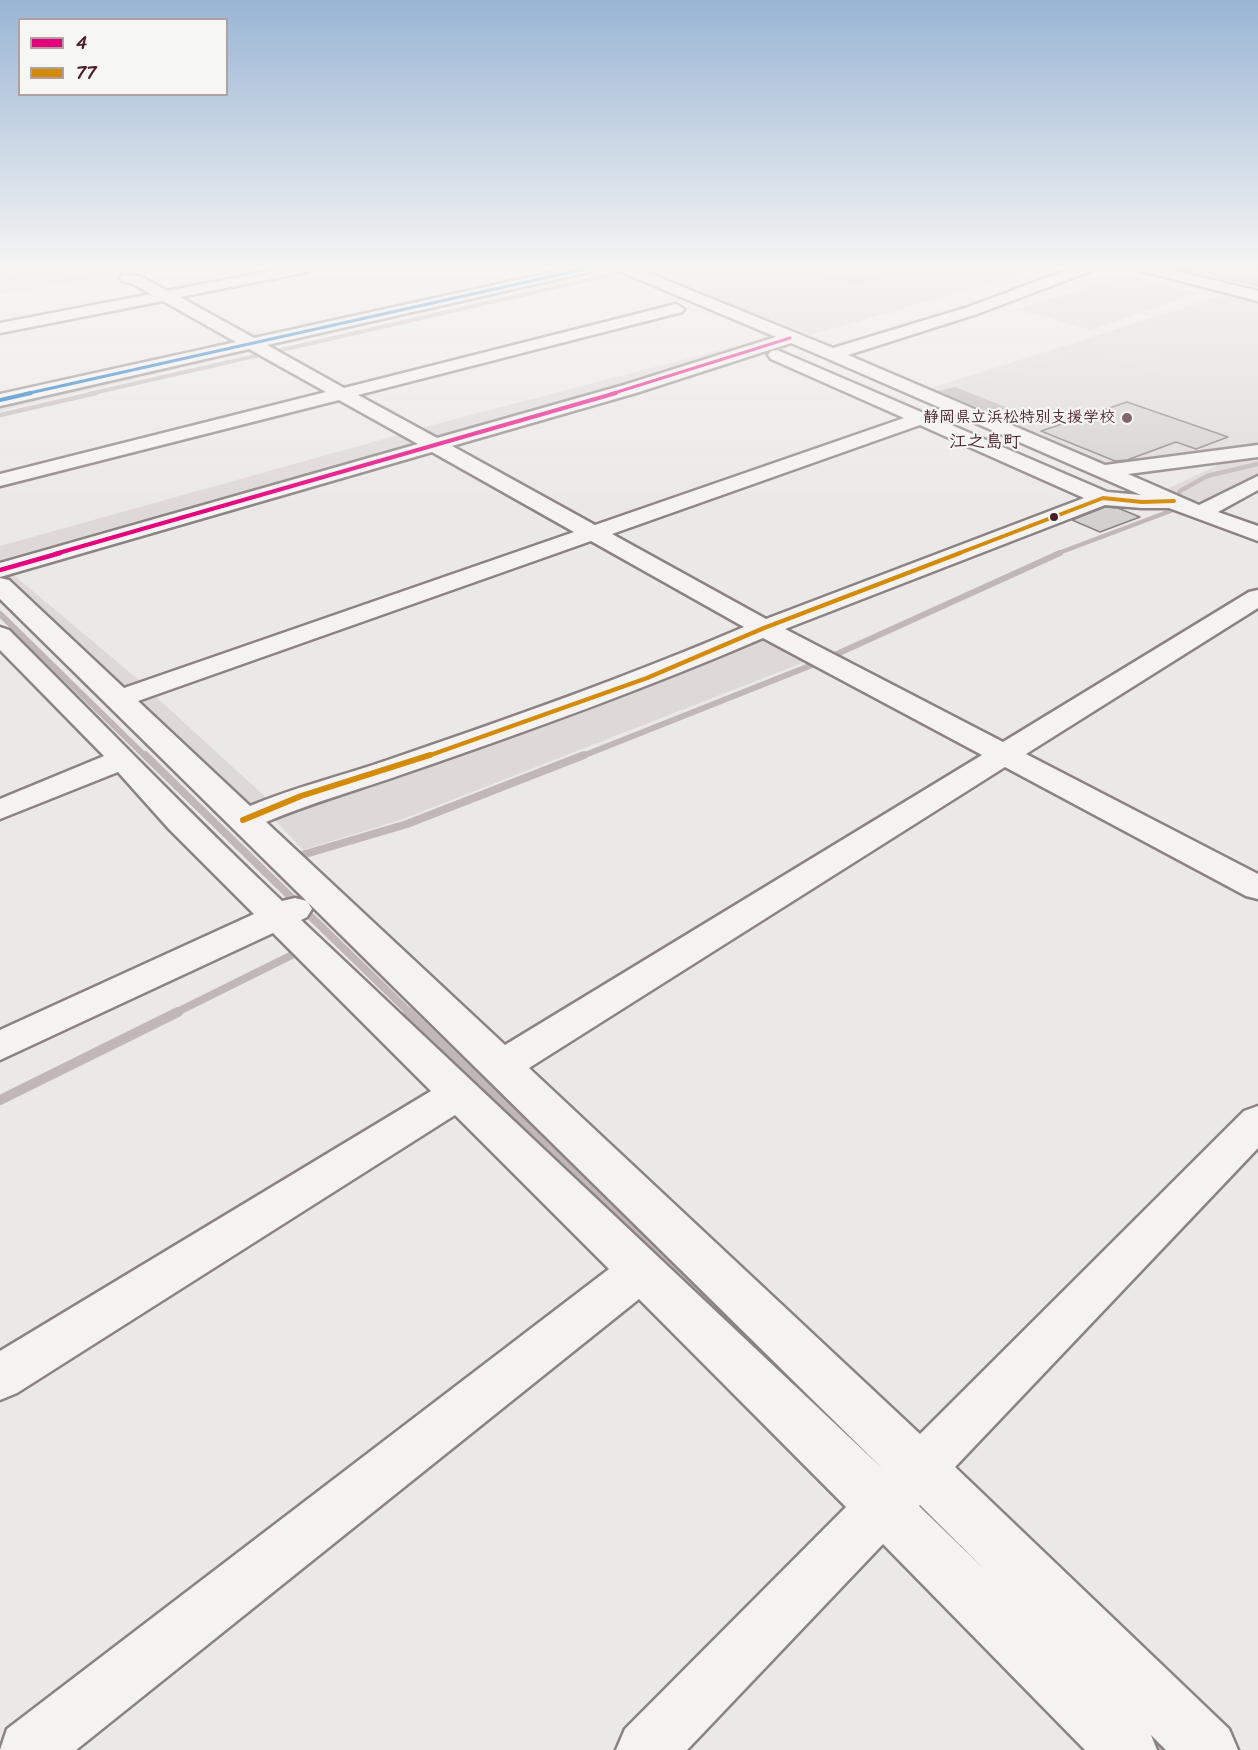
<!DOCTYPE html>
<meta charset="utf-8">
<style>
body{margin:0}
#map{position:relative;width:1258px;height:1750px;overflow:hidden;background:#ebe9e7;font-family:Sriracha,sans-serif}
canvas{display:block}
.legend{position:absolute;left:18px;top:18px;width:210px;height:78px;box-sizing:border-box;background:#f6f6f2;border:2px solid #b1a0a2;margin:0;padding:8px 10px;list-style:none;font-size:18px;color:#4a1f2b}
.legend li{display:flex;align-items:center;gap:12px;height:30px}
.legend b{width:30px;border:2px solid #b1a0a2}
</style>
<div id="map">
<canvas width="1258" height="1750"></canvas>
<ul class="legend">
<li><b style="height:8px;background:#e5007d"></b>4</li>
<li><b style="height:8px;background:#d48b09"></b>77</li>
</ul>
</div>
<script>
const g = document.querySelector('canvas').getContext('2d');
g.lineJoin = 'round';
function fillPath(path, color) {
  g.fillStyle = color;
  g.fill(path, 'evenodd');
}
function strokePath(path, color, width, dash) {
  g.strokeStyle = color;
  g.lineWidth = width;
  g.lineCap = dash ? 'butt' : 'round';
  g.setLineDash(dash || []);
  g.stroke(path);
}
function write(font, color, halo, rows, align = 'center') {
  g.font = font + ' Sriracha,"Klee One",sans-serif';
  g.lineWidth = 4.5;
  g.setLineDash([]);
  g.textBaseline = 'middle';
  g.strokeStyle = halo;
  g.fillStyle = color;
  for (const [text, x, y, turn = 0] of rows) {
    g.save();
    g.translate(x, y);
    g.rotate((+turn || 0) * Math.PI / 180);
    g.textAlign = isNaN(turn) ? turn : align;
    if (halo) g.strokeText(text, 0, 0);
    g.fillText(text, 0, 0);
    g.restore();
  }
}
fillPath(new Path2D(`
 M1227 294 1258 303V446L1108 465 928 389Z`), '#dfd9d8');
fillPath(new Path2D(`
 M0 268H159L0 295Z
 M660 268H1042L811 335 646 271Z
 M587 271 591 272 0 411V403Z
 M1128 275 1199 293 1090 330 1018 309Z
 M1222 297 1258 305V384L1113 342 1111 335Z
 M743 344 748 347 624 387 435 440 417 429Z
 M1083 351 1167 377 1045 417 963 387Z
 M398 435 418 445 0 565V546Z
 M1258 457V476C1212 488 1219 516 1165 490L1226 461Z
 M10 572 146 686 119 690 0 576Z
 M768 636 812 659 403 819 303 850 270 815 757 638Z
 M154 695 271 802 246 812 130 703Z`), '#ded8d7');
fillPath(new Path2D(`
 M1173 268H1258V287Z
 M857 270 870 274 878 280 857 283 826 280V276L846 277Z
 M955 387 1008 408 991 413 938 391Z`), '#c2b7b7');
strokePath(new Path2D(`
 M89 394 640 268`), '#c2b7b7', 4);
strokePath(new Path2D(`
 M0 415 96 393
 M1056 554 1173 510 1180 491 1207 476 1258 464`), '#c2b7b7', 4.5);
strokePath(new Path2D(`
 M0 614 146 757
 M580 757 817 663 1060 553`), '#c2b7b7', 6);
strokePath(new Path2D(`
 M145 755 410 1013
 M292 858 407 824 584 755
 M175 1013 292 955`), '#c2b7b7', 8);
strokePath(new Path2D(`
 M408 1012 725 1320
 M0 1100 178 1012`), '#c2b7b7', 10);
strokePath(new Path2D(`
 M1146 1731 1165 1750`), '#c2b7b7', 12);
const building = new Path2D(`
 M1127 402 1228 437 1196 449 1176 442 1127 460 1115 461 1041 431Z
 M1105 507 1118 508 1140 517 1100 532 1072 520Z`);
fillPath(building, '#d3d0cf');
strokePath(building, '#8b8283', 1.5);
const minor = new Path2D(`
 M286 268H314L307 272 180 297 254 338 571 268H596L589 272 267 345 344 388 676 304 684 309 682 312 358 395 437 438 624 385 776 337 619 271 617 268H636L833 348 965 308 1073 268H1093L1091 271 977 314 848 355 1105 465 1258 445V457L1128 474 1199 505 1258 476V490L1218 512 1258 526V541L1169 508H1142L1105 505 785 629 1003 742 1249 592 1258 590V608L1026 754 1258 874V899L1246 896 1005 767 529 1068 920 1434 1244 1111 1258 1106V1148L955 1467 1229 1729 1238 1750H1166L1151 1735 1157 1750H1085L883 1544 687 1750H616L625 1729 846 1507 639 1299 76 1750H0L7 1729 609 1269 455 1115 17 1393 0 1400V1351L431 1091 273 933 0 1060V1030L254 914 169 829 118 772 0 819V799L104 756 0 650V627L9 630C100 720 189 813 282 901L295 898 307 901 312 909 307 917 301 920 884 1470 0 599V578L9 580 124 688 574 532 432 452 0 577V563L418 444 339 400 0 486V474L326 392 249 349 0 406V394L236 342 163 301 0 333V323L151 294 131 283 122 281 120 278 122 275 140 276 167 291ZM791 343 826 358 1141 495 1107 492 777 350 771 351 768 355 771 359 904 418 595 525 452 446 636 393ZM920 425 1084 498 766 619 612 534ZM591 541 744 627C627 677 508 719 388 760 342 776 295 787 250 806L138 701ZM763 638 982 755 505 1045 266 822C313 802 361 789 409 772 528 731 647 688 763 638ZM920 1505 984 1569 919 1506Z`);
const major = new Path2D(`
 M1140 268H1163L1258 291V301L1142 271Z`);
strokePath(minor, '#8b8283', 5);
strokePath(major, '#8b8283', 5);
strokePath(new Path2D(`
 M0 275C34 289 76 278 111 275`), '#b5b0b0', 1.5, [3, 2]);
fillPath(minor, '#f4f3f1');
fillPath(major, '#f4f3f1');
strokePath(new Path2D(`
 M611 394 790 338`), '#e5007d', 3);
strokePath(new Path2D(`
 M55 554 616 393`), '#e5007d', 4);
strokePath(new Path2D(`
 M0 570 60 553`), '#e5007d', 4.5);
strokePath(new Path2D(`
 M957 554 1103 498 1142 502 1174 501`), '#d48b09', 4);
strokePath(new Path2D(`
 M425 757 647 678 764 628 960 553`), '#d48b09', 4.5);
strokePath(new Path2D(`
 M243 820 301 796 430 755`), '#d48b09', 6);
strokePath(new Path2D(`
 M25 394 589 268`), '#0065bd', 3);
strokePath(new Path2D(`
 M0 400 31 393`), '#0065bd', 4);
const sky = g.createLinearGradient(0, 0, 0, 513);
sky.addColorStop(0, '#99b5d4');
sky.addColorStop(0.52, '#f6f5f4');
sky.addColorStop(1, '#f6f5f400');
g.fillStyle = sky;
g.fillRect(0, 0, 1258, 513);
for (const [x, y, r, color] of [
 [1127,418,6,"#82666d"],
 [1054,517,5,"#4a1f2b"]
]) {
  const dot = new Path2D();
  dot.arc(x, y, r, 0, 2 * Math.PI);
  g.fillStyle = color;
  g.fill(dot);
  strokePath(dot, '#f6f6f2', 2);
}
write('bold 16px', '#4a1f2b', '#f6f6f2', [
 ["静岡県立浜松特別支援学校",1115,418]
], 'right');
write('bold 18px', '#4a1f2b', '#f6f6f2', [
 ["江之島町",985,442]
]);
</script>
